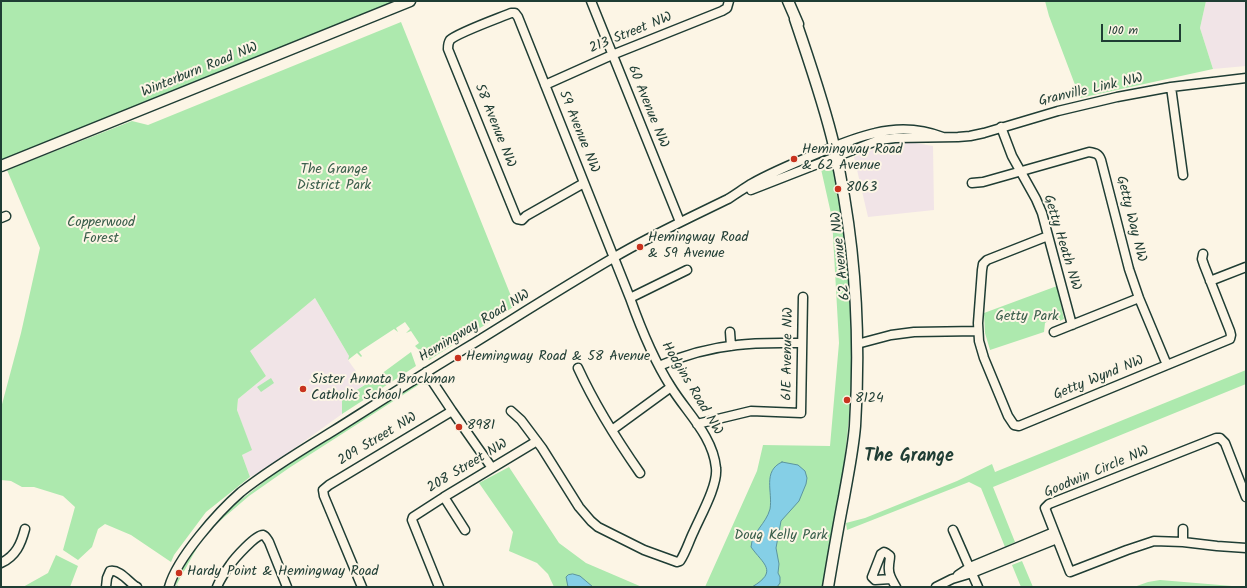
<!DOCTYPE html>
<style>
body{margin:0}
#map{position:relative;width:1247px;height:588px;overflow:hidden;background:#fcf5e5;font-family:Kalam,sans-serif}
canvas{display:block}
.frame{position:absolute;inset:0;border:2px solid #1f3d34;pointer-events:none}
.scale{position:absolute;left:1101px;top:24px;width:80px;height:18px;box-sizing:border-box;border:2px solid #1f3d34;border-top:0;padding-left:5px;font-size:12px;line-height:14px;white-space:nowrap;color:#1f3d34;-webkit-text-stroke:3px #fcf5e5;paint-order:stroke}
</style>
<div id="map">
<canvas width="1247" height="588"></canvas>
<div class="frame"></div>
<div class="scale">100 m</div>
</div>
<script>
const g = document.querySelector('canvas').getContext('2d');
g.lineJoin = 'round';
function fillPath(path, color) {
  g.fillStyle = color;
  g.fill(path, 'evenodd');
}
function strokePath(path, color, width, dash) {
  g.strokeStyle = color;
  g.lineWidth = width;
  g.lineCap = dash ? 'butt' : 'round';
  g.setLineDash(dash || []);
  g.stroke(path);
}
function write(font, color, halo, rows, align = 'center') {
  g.font = font + ' Kalam,sans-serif';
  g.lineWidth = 4;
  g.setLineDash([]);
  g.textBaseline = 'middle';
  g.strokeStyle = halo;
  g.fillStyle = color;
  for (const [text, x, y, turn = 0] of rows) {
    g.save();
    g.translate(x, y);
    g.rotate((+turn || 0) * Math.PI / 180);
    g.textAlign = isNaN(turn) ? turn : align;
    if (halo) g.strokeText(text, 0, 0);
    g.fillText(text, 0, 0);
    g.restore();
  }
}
fillPath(new Path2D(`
 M1206 1H1246V66L1213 69 1200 28Z
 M910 142 933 146 934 210 868 217 854 157 883 146Z
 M315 298 349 356 348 360 360 377 364 375H369L372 380 342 399V414L263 471 250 477 242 455 251 450 237 410 238 399 266 376 249 351 285 323Z`), '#f1e4e7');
fillPath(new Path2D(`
 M1 1H397L1 161Z
 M1045 1H1206L1200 28 1213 69 1080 98 1049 16Z
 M401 22 515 306 429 360H426L425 358 426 355 424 350 420 351 415 346 419 343 411 331 406 333 410 329 405 322 396 328 398 332 394 329 359 352 362 356 361 357 357 353 348 360 349 356 315 298 285 323 250 351 266 376 238 399 237 410 252 450 242 455 250 477 206 512 174 555 171 562 131 535 105 524 98 529 92 547 78 560 63 550 75 507 63 496 34 487H22L11 481 1 480V408L21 333 40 248 7 170 132 121 148 125Z
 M832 163C836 183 841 203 843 223 853 295 855 374 846 446 841 493 831 540 823 587H705L757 471 763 445 830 446 839 343 832 218 821 169Z
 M1057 286 1064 319 1060 321 1051 319 1045 323 1044 332 990 350 985 333 984 313Z
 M411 352 416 366 342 414V399L373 380Z
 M1246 370V384L993 487 1015 542 1005 547 981 488 969 482 847 530 846 523 865 518 957 481 992 464 995 472Z
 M271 378 274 383 261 392 257 387Z
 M419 381H423L427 385 420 384 289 468 249 496 214 526 200 543 193 555 177 584 178 587H177L176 583 181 571 193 549 213 524 233 506 279 470Z
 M509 467 559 543 586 563 642 587H554L548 574 537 563 509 551 513 532 479 483Z
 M56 555 78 566 70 587H23L48 573Z
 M1022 561 1033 587H1021L1012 565Z
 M1160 580 1244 587H1134L1148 582Z`), '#ade9ae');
const water = new Path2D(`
 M782 462 798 465 805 471 807 478 806 484 799 501 781 521 776 548 779 564 778 573 780 577V583L777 587H752C779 571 763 564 751 547 752 532 766 524 770 509 773 492 762 471 782 462Z
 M573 574 580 576 593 587H568L566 577 568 575Z`);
fillPath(water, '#85cfe6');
strokePath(water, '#5c959f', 1);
const minor = new Path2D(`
 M591 1 680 222
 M545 85 612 55 722 11 727 8 729 1
 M1171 87 1183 175
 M1001 127 1012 156 1036 199 1042 213 1072 325
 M972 183 983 182 1089 152C1096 153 1099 154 1101 160L1129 269 1139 298 1167 365
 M751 190 879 140 895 138 958 137 970 136 984 133 1058 111 1117 97 1171 87 1246 78
 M1 218 6 216
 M1048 236 987 260 983 264 982 270 978 323 979 341 984 358 1008 416 1014 425 1019 426 1230 339 1231 335 1230 331 1204 265 1202 259 1203 254
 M1210 281 1246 267
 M630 298 687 270
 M730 332 731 346
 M1054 332 1139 298
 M857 344 891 335 914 332 978 331
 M659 366C684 355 709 348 737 345 758 342 781 343 802 343
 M578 368C595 405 617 440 640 473
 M426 372 452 411 492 468
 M511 411 521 420 542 448 579 507 591 521 598 527 644 550 677 562 680 561C686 552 689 541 694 531 701 515 718 485 716 468 713 436 687 413 671 387 653 359 641 329 630 298L518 17 515 13H511C499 18 457 33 450 40 448 43 448 45 448 49L517 219 522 220 526 216 584 183
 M697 424 751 411 801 413 803 297
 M612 430 671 387
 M444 497 465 530
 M1246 497 1225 443 1220 438H1216L1049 504 1045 508 1070 572 1127 550 1154 541 1183 542 1217 546 1246 548
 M1183 529V542
 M953 530 978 587
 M1 563C16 556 21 544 25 529
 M958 575 970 567 1054 532
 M891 579 875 580 872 577 881 554 884 552 886 553 890 556C890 560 889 562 889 566 888 574 892 580 896 587
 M106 587 107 578 110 571C119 569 128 581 135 586L137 587
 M169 587C177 558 218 512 241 492 270 469 302 450 333 431 379 402 424 373 471 345 518 316 565 286 613 258 650 236 689 218 728 199 736 194 743 189 751 184 774 171 799 161 823 151 840 144 857 137 875 133 899 127 920 128 943 137
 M217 587C220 579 225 572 230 565 234 559 256 534 263 535 266 536 267 539 269 542L287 587
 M362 587 324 496 323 490 329 485 452 411
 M439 587 412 520 413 517 444 497 537 441
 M936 587 952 579 972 573 1057 539`);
const major = new Path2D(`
 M788 1 798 24
 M795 19C809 61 824 103 834 146 855 238 861 332 855 426 853 450 848 474 844 497 838 527 833 557 828 587
 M1 166 410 1`);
strokePath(minor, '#1f3d34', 11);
strokePath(major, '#1f3d34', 13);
strokePath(minor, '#fcf5e5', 8);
strokePath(major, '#fcf5e5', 10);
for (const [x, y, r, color] of [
 [794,159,4,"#c8321e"],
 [838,189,4,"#c8321e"],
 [640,247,4,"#c8321e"],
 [458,358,4,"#c8321e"],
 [303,389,4,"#c8321e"],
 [847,400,4,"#c8321e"],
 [459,427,4,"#c8321e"],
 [179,573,4,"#c8321e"]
]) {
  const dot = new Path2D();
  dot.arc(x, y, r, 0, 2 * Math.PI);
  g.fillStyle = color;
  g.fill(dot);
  strokePath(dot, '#fcf5e5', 1.5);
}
write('14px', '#1f3d34', '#fcf5e5', [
 ["213 Street NW",631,34,-22],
 ["Winterburn Road NW",200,71,-22],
 ["Granville Link NW",1091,91,-13],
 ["60 Avenue NW",647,107,68],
 ["58 Avenue NW",494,126,68],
 ["59 Avenue NW",578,132,68],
 ["Getty Way NW",1130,219,76],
 ["Getty Heath NW",1061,243,73],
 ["62 Avenue NW",842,256,-96],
 ["Hemingway Road NW",475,327,-31],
 ["61E Avenue NW",789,354,-89],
 ["Getty Wynd NW",1099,379,-22],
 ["Hodgins Road NW",691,389,59],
 ["209 Street NW",378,440,-31],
 ["208 Street NW",468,467,-31],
 ["Goodwin Circle NW",1097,473,-23]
]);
write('14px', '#1f3d34', '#fcf5e5', [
 ["Hemingway Road",802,151],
 ["& 62 Avenue",802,167],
 ["8063",846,189],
 ["Hemingway Road",648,239],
 ["& 59 Avenue",648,255],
 ["Hemingway Road & 58 Avenue",466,358],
 ["Sister Annata Brockman",311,381],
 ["Catholic School",311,397],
 ["8124",855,400],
 ["8981",467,427],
 ["Hardy Point & Hemingway Road",187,573]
], 'left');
write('14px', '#3b5f4c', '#fcf5e5', [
 ["The Grange",334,171],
 ["District Park",334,187],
 ["Copperwood",101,224],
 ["Forest",101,240],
 ["Getty Park",1027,318],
 ["Doug Kelly Park",781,537]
]);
write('bold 18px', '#1f3d34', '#fcf5e5', [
 ["The Grange",909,458]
]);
</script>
